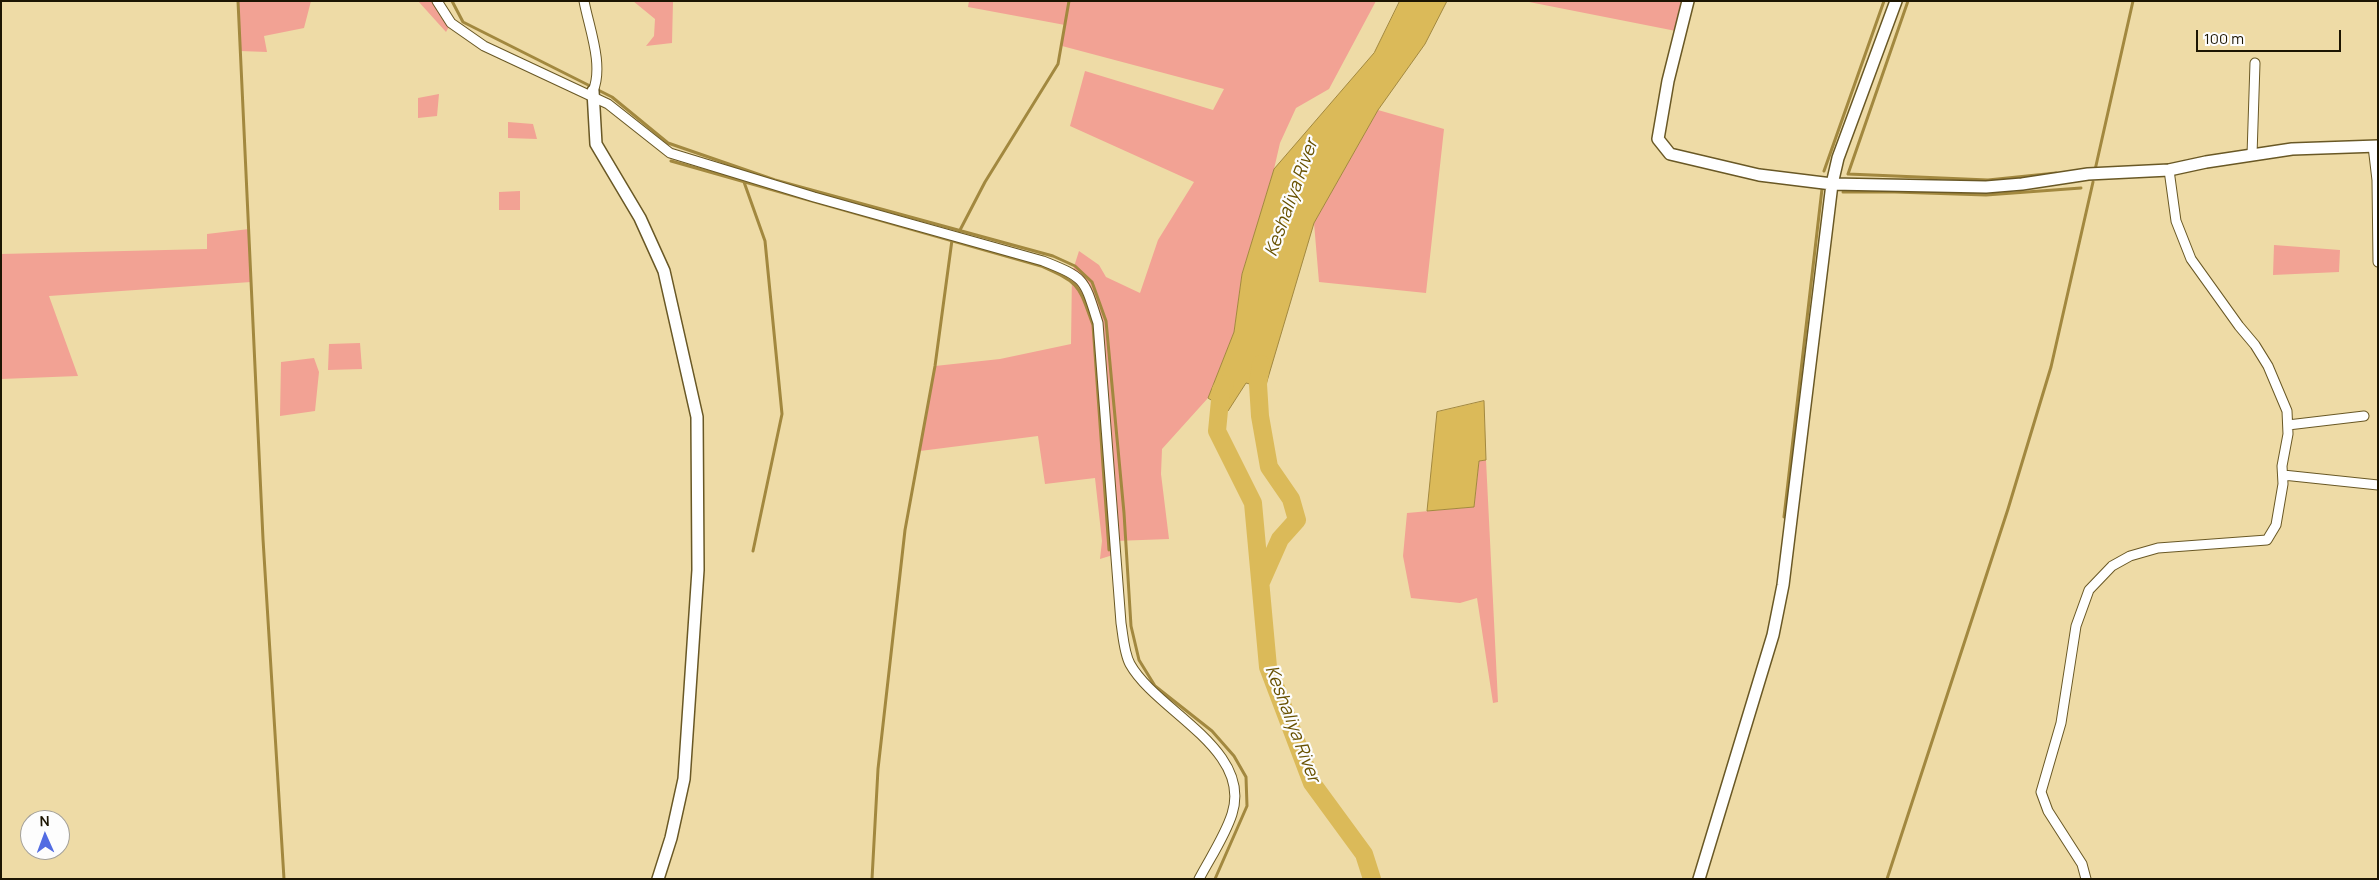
<!DOCTYPE html>
<style>
body{margin:0}
#map{position:relative;width:2379px;height:880px;overflow:hidden;background:#eedba6;font-family:Manrope,sans-serif}
canvas{display:block}
.frame{position:absolute;inset:0;border:2px solid #1c1502;pointer-events:none}
.north{position:absolute;left:20px;top:810px;width:50px;height:50px;box-sizing:border-box;background:#fdfdfd;border:1px solid #a3a099;border-radius:50%;rotate:358deg;font-size:14px;font-weight:700;line-height:20px;text-align:center;color:#1c1502}
.north::after{content:'';display:block;margin:auto;width:18px;height:22px;background:#526ce2;clip-path:polygon(50% 0,100% 100%,50% 72%,0 100%)}
.scale{position:absolute;left:2196px;top:30px;width:145px;height:22px;box-sizing:border-box;border:2px solid #1c1502;border-top:0;padding-left:6px;font-size:15px;line-height:18px;white-space:nowrap;color:#1c1502;-webkit-text-stroke:4px #fdfdfd;paint-order:stroke}
</style>
<div id="map">
<canvas width="2379" height="880"></canvas>
<div class="frame"></div>
<div class="north">N</div>
<div class="scale">100 m</div>
</div>
<script>
const g = document.querySelector('canvas').getContext('2d');
g.lineJoin = 'round';
function fillPath(path, color) {
  g.fillStyle = color;
  g.fill(path, 'evenodd');
}
function strokePath(path, color, width, dash) {
  g.strokeStyle = color;
  g.lineWidth = width;
  g.lineCap = dash ? 'butt' : 'round';
  g.setLineDash(dash || []);
  g.stroke(path);
}
function write(font, color, halo, rows, align = 'center') {
  g.font = font + ' Manrope,sans-serif';
  g.lineWidth = 4.5;
  g.setLineDash([]);
  g.textBaseline = 'middle';
  g.strokeStyle = halo;
  g.fillStyle = color;
  for (const [text, x, y, turn = 0] of rows) {
    g.save();
    g.translate(x, y);
    g.rotate((+turn || 0) * Math.PI / 180);
    g.textAlign = isNaN(turn) ? turn : align;
    if (halo) g.strokeText(text, 0, 0);
    g.fillText(text, 0, 0);
    g.restore();
  }
}
fillPath(new Path2D(`
 M238 1H311L304 28 264 36 267 52 240 51Z
 M418 1H437L451 23 446 32Z
 M633 1H673L672 43 646 46 654 36 655 19Z
 M969 1H1376L1329 89 1296 108 1280 143 1274 169 1242 274 1234 332 1208 398 1162 449 1161 474 1169 539 1115 541 1116 554 1100 559 1102 541 1095 478 1045 484 1038 436 920 451 935 366 1000 359 1071 344 1072 273 1079 251 1099 265 1106 277 1140 293 1158 240 1194 182 1070 126 1085 71 1213 110 1224 89 1062 46 1065 25 968 7Z
 M1524 1H1683L1681 32Z
 M439 94 437 116 418 118V98Z
 M1378 110 1444 129 1426 293 1319 282 1314 223Z
 M508 122 533 124 537 139 508 138Z
 M520 191V210H499V192Z
 M249 229 251 282 49 296 78 376 1 379V254L207 249V234Z
 M2274 245 2340 250 2339 272 2273 275Z
 M360 343 362 369 328 370 329 344Z
 M314 358 319 372 315 411 280 416 281 362Z
 M1486 460 1498 702 1493 703 1477 598 1460 603 1411 598 1403 556 1407 513 1474 507 1479 461Z`), '#f2a294');
const water = new Path2D(`
 M1400 1H1447L1425 44 1378 110 1314 223 1265 388 1246 383 1228 411 1208 398 1234 332 1242 274 1274 169 1374 53Z
 M1484 401 1486 460 1479 461 1474 507 1427 511 1437 412Z`);
fillPath(water, '#dbba59');
strokePath(water, '#a2883f', 1);
strokePath(new Path2D(`
 M238 1 263 539 284 879
 M452 1 463 22 612 97 668 143 775 180 1053 256 1075 266 1092 282 1106 321 1124 513 1131 626 1139 660 1155 686 1212 731 1234 756 1246 777 1247 806 1215 879
 M1908 1 1848 174 1988 180 2056 173
 M671 161 1041 266C1081 284 1078 284 1093 325L1109 550
 M2095 170 2133 1
 M1824 171 1884 1
 M744 182 765 241 782 414 753 551
 M1843 192H1895L1986 195 2081 188
 M959 232 985 182 1058 64 1069 1
 M1784 517 1822 189
 M872 879 878 769 905 530 935 366 952 240
 M1887 879 2008 509 2051 367 2093 182`), '#a2883f', 3);
strokePath(new Path2D(`
 M1261 364 1258 384 1260 416 1269 467 1291 499 1297 520 1280 539 1261 582
 M1225 384 1221 390 1217 431 1253 503 1268 667 1312 783 1364 854 1372 879`), '#dbba59', 18);
const minor = new Path2D(`
 M437 1 451 23 484 46 608 104 670 153 814 197 1043 261C1086 278 1084 279 1098 323L1121 623C1123 635 1124 653 1130 664 1156 711 1253 749 1232 814 1225 836 1210 858 1199 879
 M584 1C589 28 604 65 593 91
 M2373 146 2377 180 2378 262
 M2252 155 2255 63
 M2288 425 2364 416
 M2283 475 2378 485
 M2086 879 2082 864 2048 811 2041 792 2061 723 2076 626 2089 590 2112 566 2130 556 2158 548 2267 540 2276 525 2283 484 2282 466 2288 434 2287 411 2268 366 2255 345 2239 326 2191 259 2176 221 2169 170`);
const tertiary = new Path2D(`
 M1688 1 1668 81 1658 139 1670 154 1759 175 1832 184 1986 187 2022 184 2088 174 2169 170 2206 162 2292 149 2378 146
 M593 91 596 144 640 218 664 271 697 417 698 570 684 779 671 838 658 879
 M1699 879 1773 635 1783 585 1832 184 1838 158 1896 1`);
strokePath(minor, '#695825', 11);
strokePath(tertiary, '#695825', 14);
strokePath(minor, '#fff', 9);
strokePath(tertiary, '#fff', 11);
write('italic 18px', '#685100', '#fdfdfd', [
 ["Keshaliya River",1292,198,-70],
 ["Keshaliya River",1292,724,69]
]);
</script>
